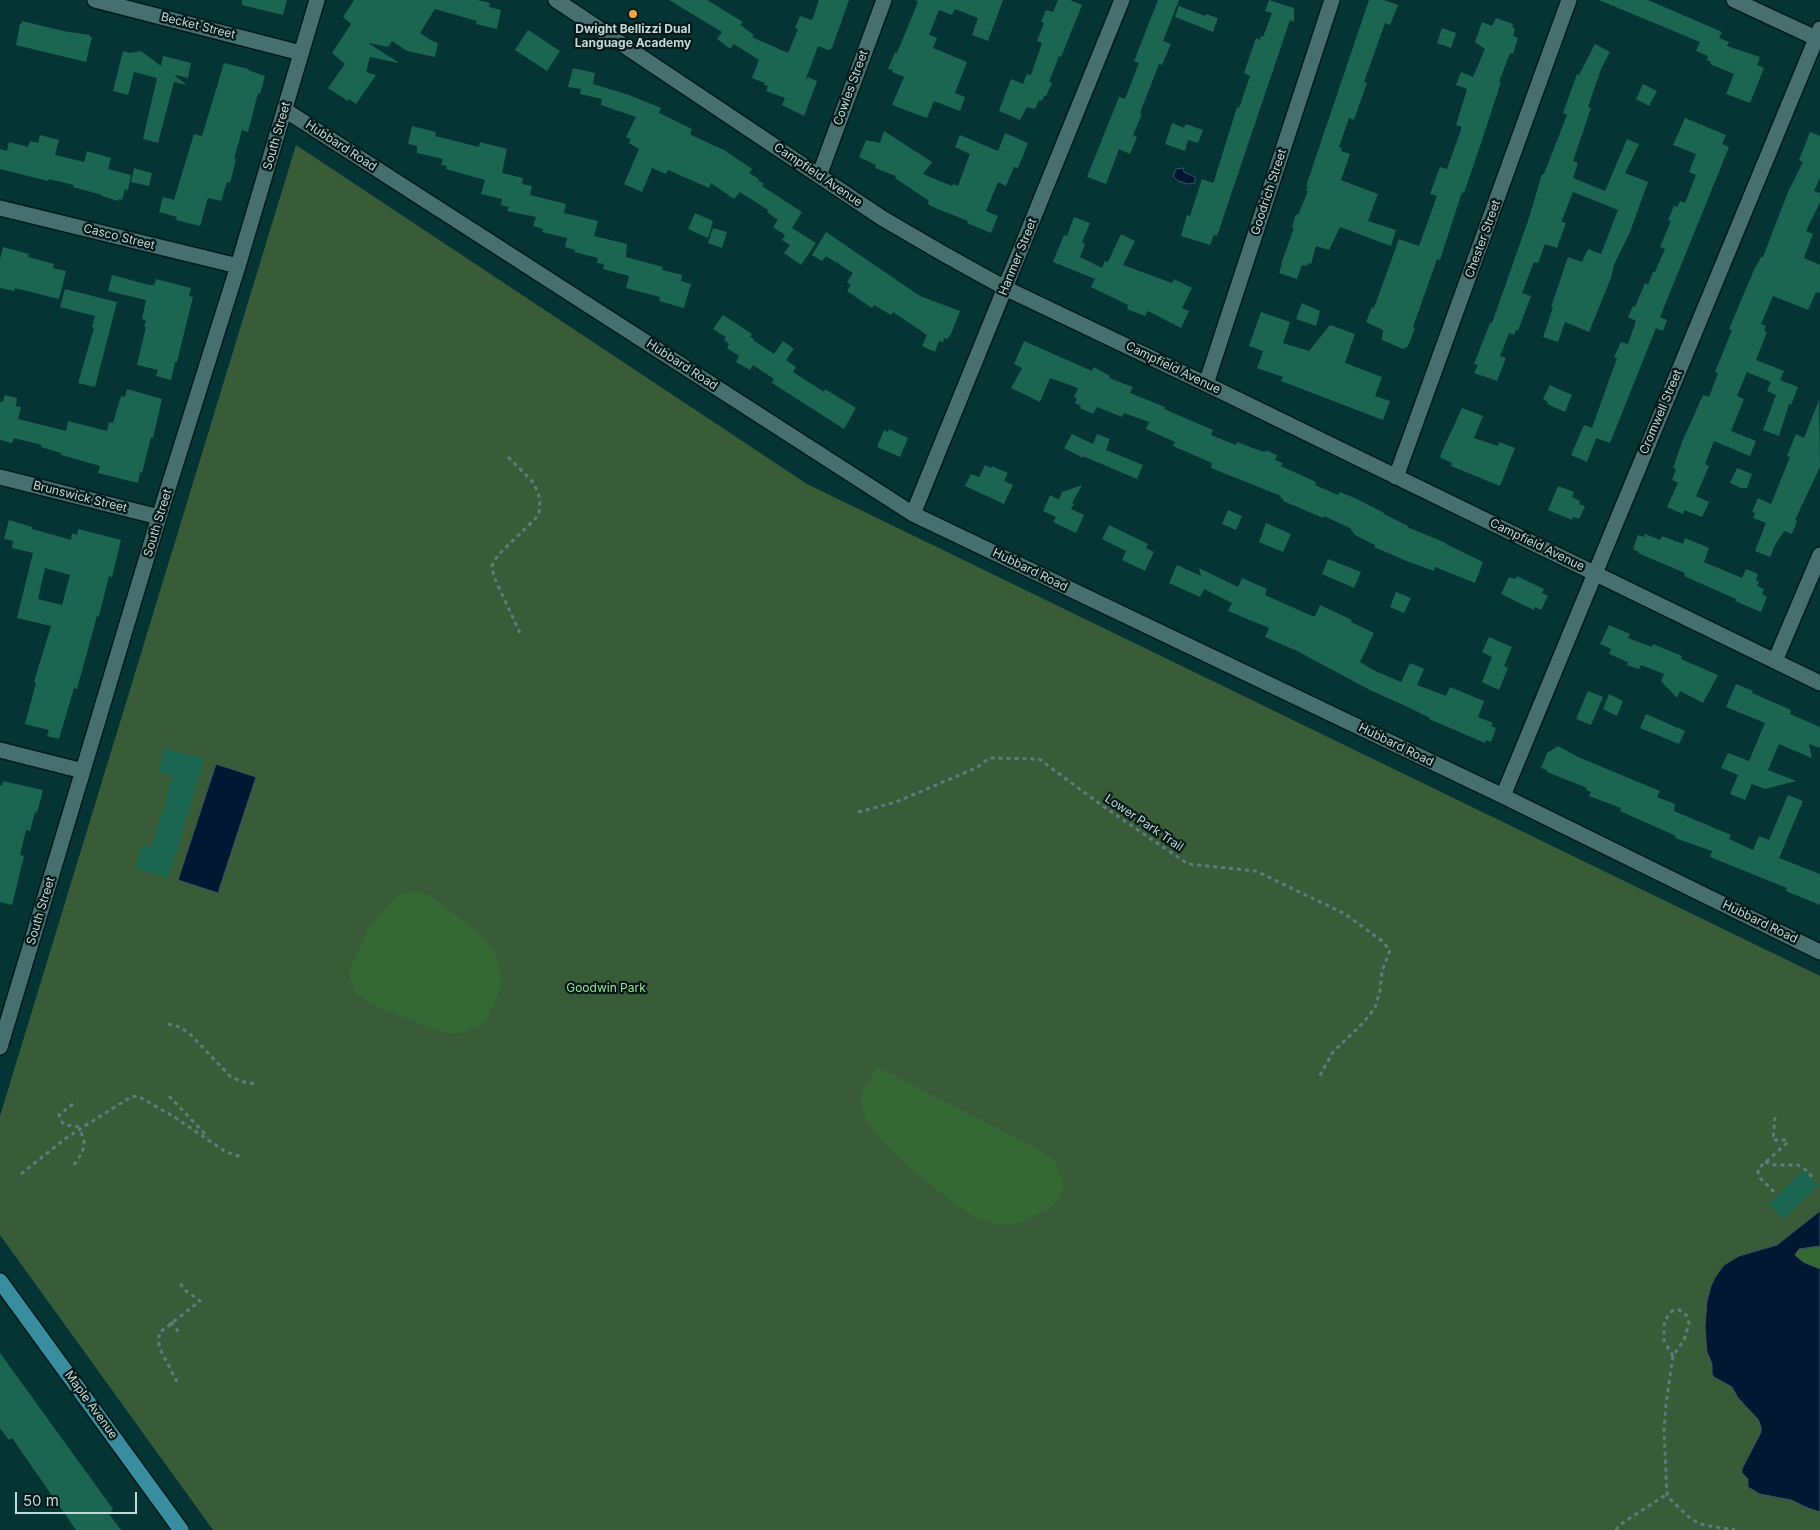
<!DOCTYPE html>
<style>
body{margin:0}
#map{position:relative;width:1820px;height:1530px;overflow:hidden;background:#053435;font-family:Inter,sans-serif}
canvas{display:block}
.scale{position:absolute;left:15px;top:1492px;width:122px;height:22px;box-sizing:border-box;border:2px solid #c2d9d8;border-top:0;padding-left:6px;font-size:15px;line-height:18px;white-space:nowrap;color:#c2d9d8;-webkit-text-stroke:4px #071919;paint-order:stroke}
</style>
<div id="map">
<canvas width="1820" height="1530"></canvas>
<div class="scale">50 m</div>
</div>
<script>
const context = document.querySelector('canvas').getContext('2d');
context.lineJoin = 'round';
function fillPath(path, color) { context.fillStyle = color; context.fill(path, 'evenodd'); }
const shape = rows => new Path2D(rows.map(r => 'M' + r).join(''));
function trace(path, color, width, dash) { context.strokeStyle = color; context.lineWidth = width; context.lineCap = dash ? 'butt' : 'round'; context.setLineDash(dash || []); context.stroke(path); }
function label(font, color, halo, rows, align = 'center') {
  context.font = font + ' Inter,sans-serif'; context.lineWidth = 4.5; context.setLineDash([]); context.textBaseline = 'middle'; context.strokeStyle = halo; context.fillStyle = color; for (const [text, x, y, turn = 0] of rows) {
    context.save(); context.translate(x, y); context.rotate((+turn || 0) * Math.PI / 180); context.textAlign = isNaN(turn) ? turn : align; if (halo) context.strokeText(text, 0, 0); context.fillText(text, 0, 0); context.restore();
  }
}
const green = shape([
 [296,145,807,484,1820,976,1820,1530,213,1530,0,1235,0,1116]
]);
const forest = shape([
 [414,891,424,893,436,900,482,936,494,953,500,968,501,983,497,997,487,1018,481,1025,465,1032,449,1034,387,1011,369,1002,357,994,350,979,350,968,368,929,390,903,399,895],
 [877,1067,1037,1149,1054,1160,1064,1187,1058,1200,1046,1211,1016,1223,998,1224,978,1219,953,1203,903,1162,880,1139,867,1121,861,1106,861,1093],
 [1820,1246,1820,1269,1803,1262,1795,1255,1799,1249]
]);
const water = shape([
 [1183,168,1184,172,1195,177,1195,183,1188,184,1178,181,1173,176,1176,169,1183,168],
 [216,764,256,777,218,893,178,880,216,764],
 [1820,1211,1820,1246,1799,1249,1795,1255,1803,1262,1820,1269,1820,1512,1808,1508,1791,1500,1760,1494,1748,1487,1748,1479,1742,1473,1742,1469,1761,1432,1761,1427,1758,1419,1738,1398,1732,1387,1714,1377,1712,1374,1712,1364,1707,1352,1705,1327,1707,1301,1711,1286,1716,1276,1724,1265,1739,1256,1777,1245,1820,1211]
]);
const building = shape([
 [242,0,287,0,283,15,242,5],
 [354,0,477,0,490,3,489,7,501,10,497,29,476,24,477,21,435,9,420,33,432,41,438,43,435,57,407,51,392,41,388,47,368,43,398,62,398,63,370,57,366,72,376,75,356,104,349,99,348,101,328,88,345,64,332,53,351,24,343,17],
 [669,0,707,0,743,22,740,25,754,35,752,37,788,53,798,29,795,28,800,16,812,20,819,0,849,0,832,48,829,50,818,46,805,81,808,77,817,81,804,116,782,105,785,98,766,91,768,86,764,85,765,83,752,78,759,60,734,44,730,49,717,39,722,32],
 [915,0,1003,0,988,41,972,35,978,18,955,9,952,15,939,10,929,35,937,38,933,48,967,62,955,93,965,97,960,111,934,101,927,118,892,105,904,77,892,72,893,70,888,69,895,52,897,53,918,2],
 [1058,0,1070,0,1082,5,1061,57,1059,56,1049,82,1052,83,1046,96,1044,96,1042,101,1039,100,1035,109,1027,107,1020,120,999,111,1011,79,1023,84,1027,74,1031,75,1042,43,1037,41,1044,23,1041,22,1046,10,1053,12],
 [1158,0,1179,0,1163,41,1171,44,1162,65,1159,64,1140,113,1142,114,1133,135,1137,137,1130,154,1119,149,1106,184,1087,177,1119,97,1125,99,1139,63,1134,61],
 [1269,0,1294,8,1294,22,1290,20,1217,236,1214,235,1210,245,1181,236,1187,215,1190,216,1202,179,1213,183,1214,181,1237,107,1239,108,1250,76,1244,73,1256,38,1260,40,1261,36,1263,37,1272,13,1265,11],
 [1369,0,1384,0,1398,5,1390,25,1385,23,1364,82,1367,83,1354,120,1349,118,1339,147,1342,148,1341,151,1350,154,1341,180,1378,194,1368,221,1396,230,1391,246,1340,227,1329,250,1316,246,1311,264,1308,263,1307,266,1302,265,1297,279,1279,273,1282,264,1281,264,1294,228,1292,227,1296,214,1298,215,1308,191,1306,191,1308,187,1306,186],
 [1599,0,1648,0,1722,32,1719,38,1729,42,1727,46,1760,57,1757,65,1764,68,1750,103,1726,94,1734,74,1710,64,1711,62,1707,60,1708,56,1696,51,1700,42],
 [1179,6,1205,16,1206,14,1218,18,1213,32,1175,17],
 [1496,18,1513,24,1512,27,1515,28,1513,36,1518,38,1513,54,1510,53,1499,82,1501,82,1482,140,1464,193,1462,192,1440,260,1437,259,1413,327,1415,328,1408,346,1403,349,1382,340,1383,330,1366,322,1372,307,1374,308,1399,239,1419,246,1437,196,1430,194,1440,167,1447,169,1462,127,1456,125,1467,89,1456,85,1461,72,1473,77,1485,49,1475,42,1482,22,1492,26],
 [22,21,63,31,90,35,90,37,92,37,86,62,16,45,20,24,21,24],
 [1442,28,1456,33,1451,48,1437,43],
 [528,30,560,51,547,71,515,50],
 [1595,44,1610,52,1601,69,1588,107,1591,108,1573,161,1578,163,1573,178,1605,191,1627,139,1639,144,1625,173,1648,182,1630,232,1614,265,1611,278,1589,332,1565,322,1558,342,1543,337,1553,308,1551,307,1568,257,1582,262,1588,249,1601,254,1618,210,1573,192,1562,220,1562,222,1566,223,1557,248,1545,244,1538,263,1534,262,1522,293,1531,296,1518,331,1516,330,1514,335,1509,333,1500,356,1506,358,1497,381,1474,373,1478,365,1474,364,1490,323,1492,323,1529,218,1542,174,1544,174,1567,115,1563,113,1577,74,1579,75],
 [123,51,129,53,141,51,161,66,163,56,191,63,188,78,176,75,175,76,187,85,174,82,158,143,143,139,157,78,134,72,128,95,113,91],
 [224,63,249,69,248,70,265,76,260,94,258,93,248,132,242,130,234,159,236,159,230,183,227,182,221,201,208,198,200,226,176,220,177,217,159,212,163,197,174,200,194,134,202,136],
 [573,68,595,73,593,84,629,95,661,108,659,113,692,129,690,134,691,135,724,150,752,169,749,173,759,179,758,180,764,184,762,186,802,212,792,228,816,243,801,265,784,253,790,245,782,240,785,235,773,227,778,220,767,212,768,210,740,192,734,199,711,183,709,188,668,170,666,174,652,168,642,192,624,184,639,149,629,143,631,139,626,137,636,117,601,105,602,99,580,94,581,89,568,87],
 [1643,84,1657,91,1649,106,1636,99],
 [1685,118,1726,135,1722,144,1729,147,1660,317,1667,320,1663,331,1656,328,1610,443,1596,438,1587,462,1571,455,1584,425,1592,428,1617,358,1614,357,1621,342,1628,344,1636,321,1628,317,1633,306,1635,307,1645,283,1648,285,1653,272,1655,272,1665,249,1660,247,1671,221,1668,220,1674,206,1677,207,1680,201,1685,203,1696,175,1689,172,1696,154,1673,145],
 [1172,123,1184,128,1186,124,1203,130,1198,143,1188,140,1185,151,1165,144],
 [412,126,436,132,435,136,479,147,480,142,507,149,502,173,523,178,522,184,532,186,530,195,566,204,564,213,598,221,594,236,627,244,626,257,663,267,662,270,682,275,681,281,691,284,684,308,659,301,660,297,626,288,629,276,603,269,604,264,597,263,598,258,574,252,575,250,565,247,567,238,542,232,543,229,533,226,536,217,507,211,509,207,501,205,502,199,481,194,485,180,446,169,447,166,441,165,443,159,417,153,417,146,408,144],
 [884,131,932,162,923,174,952,186,953,184,958,186,970,154,955,147,960,135,998,151,1005,133,1028,143,1018,168,1014,167,1006,186,998,182,986,211,998,216,991,233,967,223,968,221,933,207,928,204,929,201,895,178,896,176,875,168,876,165,859,157,866,140,880,143],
 [1810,132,1820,136,1820,178,1814,191,1820,193,1820,202,1806,231,1813,234,1804,258,1820,265,1820,293,1816,292,1808,310,1773,296,1761,324,1766,326,1764,331,1767,332,1756,360,1784,371,1780,380,1798,387,1791,405,1789,404,1779,436,1763,430,1776,395,1767,391,1771,382,1747,372,1737,396,1744,399,1731,431,1756,441,1750,456,1714,441,1705,464,1709,466,1696,496,1709,502,1702,517,1684,510,1683,514,1667,507,1678,483,1672,480,1676,469,1673,468,1682,442,1703,395,1709,397,1718,373,1715,372,1732,330,1729,329,1754,270,1761,257,1763,257,1788,192,1803,162,1799,160],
 [40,135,59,140,55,155,84,162,87,151,111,158,108,169,131,175,128,190,125,189,122,200,119,199,118,201,102,196,102,195,73,187,74,185,49,179,48,181,0,169,0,149,7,151,9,142,28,147,30,141,38,143],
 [134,168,152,173,149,186,131,182],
 [695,213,713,221,708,238,688,229],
 [1074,217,1090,223,1082,242,1085,244,1080,257,1102,268,1105,261,1108,262,1121,234,1135,241,1123,265,1172,283,1174,279,1192,288,1182,308,1189,311,1181,328,1148,311,1145,316,1127,309,1128,305,1091,287,1095,279,1053,262,1064,235,1067,236],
 [713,228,727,232,722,248,708,243],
 [826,232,920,296,960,311,951,334,947,339,944,338,943,342,939,341,935,352,922,346,927,335,893,312,891,315,874,305,872,308,847,291,851,285,847,282,853,273,826,256,822,261,812,255],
 [3,247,29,254,28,257,54,264,53,268,66,271,59,299,15,288,14,291,0,288,0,259],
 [112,275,149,285,154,285,156,279,191,288,189,296,193,297,177,362,175,362,171,380,156,376,158,370,137,365,146,327,144,327,146,320,142,319,146,300,108,291],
 [65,289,117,302,95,387,78,383,94,328,92,327,95,316,60,307],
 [1302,303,1320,311,1316,326,1296,319],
 [1261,312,1290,322,1283,343,1309,351,1330,325,1355,334,1345,363,1382,377,1375,396,1390,401,1383,420,1281,381,1283,377,1257,368,1263,351,1249,346],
 [723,315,752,334,750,337,754,339,753,340,774,354,783,341,794,349,786,360,796,367,793,372,824,392,825,389,856,408,844,429,772,383,774,379,753,365,750,370,736,362,739,356,727,348,729,344,724,340,726,337,713,329],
 [1024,341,1092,371,1094,367,1110,376,1109,378,1133,387,1130,393,1165,407,1164,409,1213,430,1211,435,1236,445,1237,442,1261,451,1265,452,1266,450,1277,455,1275,460,1283,463,1281,466,1316,482,1315,485,1338,495,1340,492,1357,499,1384,513,1384,514,1408,526,1407,527,1446,543,1446,544,1483,562,1475,583,1435,567,1434,571,1409,562,1374,547,1375,545,1355,535,1350,528,1324,516,1323,518,1283,501,1283,499,1280,498,1281,496,1211,468,1212,463,1173,446,1175,442,1146,429,1149,422,1124,413,1122,417,1097,407,1093,414,1080,408,1081,406,1075,403,1077,399,1074,397,1078,388,1050,378,1040,402,1011,388,1022,368,1014,364],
 [1550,385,1572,395,1565,412,1547,404,1548,402,1543,399],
 [127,389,162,399,153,438,151,437,142,473,140,472,138,483,98,473,100,466,61,455,61,453,41,447,42,445,14,438,12,443,0,440,0,402,3,402,5,395,17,398,16,406,21,407,18,419,66,431,68,421,107,431,109,422,113,423,121,396,125,397],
 [1819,400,1820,467,1795,520,1797,521,1792,534,1784,531,1775,545,1770,557,1755,551,1766,523,1753,518,1755,513,1752,512,1758,498,1771,504,1790,457,1787,456,1796,434,1804,438],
 [1462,408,1483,416,1474,438,1498,446,1499,442,1515,448,1500,486,1451,466,1452,463,1441,458,1440,456],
 [889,429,908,438,900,457,877,447,884,430,888,432],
 [1072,434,1093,444,1097,434,1110,439,1106,450,1143,465,1137,479,1083,456,1083,458,1064,448],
 [985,465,991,468,992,466,1008,473,1004,481,1013,485,1004,504,965,486,971,474,979,477],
 [1737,468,1752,474,1747,488,1741,488,1730,483],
 [1082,485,1072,503,1074,504,1071,509,1084,515,1076,533,1053,522,1056,517,1043,511,1050,495,1059,500,1062,492],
 [1558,486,1574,492,1572,497,1580,501,1579,504,1585,506,1579,519,1573,517,1572,520,1548,510],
 [1228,510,1242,516,1236,530,1222,524],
 [9,520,32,527,32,529,71,540,72,533,77,535,78,529,121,540,112,577,109,576,99,616,97,616,77,689,74,688,59,739,47,736,49,730,25,724,36,683,34,682,51,626,17,618,33,553,12,548,13,541,4,539],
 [45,568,70,575,62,605,38,599],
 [1266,523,1291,534,1283,552,1259,542],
 [1109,525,1148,544,1146,548,1154,552,1145,571,1122,560,1126,551,1102,539],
 [1645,534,1660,540,1662,536,1683,544,1685,538,1709,548,1704,562,1742,578,1746,569,1758,574,1756,580,1759,582,1757,586,1764,589,1762,594,1767,597,1761,612,1735,601,1736,599,1684,576,1685,573,1638,553,1639,552,1633,549,1638,535,1644,537],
 [1328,559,1361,572,1354,588,1322,574],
 [1177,565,1201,576,1199,568,1238,587,1242,578,1267,589,1265,595,1312,616,1315,616,1320,605,1352,620,1351,622,1374,633,1360,662,1373,670,1401,682,1410,663,1424,669,1417,685,1446,696,1450,687,1484,701,1478,717,1493,723,1491,726,1496,728,1491,742,1486,740,1485,743,1429,719,1430,718,1412,709,1370,690,1297,651,1265,637,1269,628,1228,611,1232,603,1206,590,1205,588,1200,597,1169,583],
 [1517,576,1544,589,1542,593,1548,596,1541,610,1535,607,1534,610,1501,594,1509,577,1515,579],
 [1396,592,1411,598,1404,613,1390,607],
 [1609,625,1630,634,1628,638,1652,647,1653,644,1682,656,1681,659,1718,675,1703,703,1680,691,1677,698,1661,681,1664,674,1641,665,1639,669,1627,665,1628,662,1609,654,1611,649,1600,644],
 [1489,637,1512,647,1504,666,1508,668,1499,690,1482,682,1492,657,1482,652],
 [1736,684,1753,691,1752,693,1791,710,1790,714,1820,727,1820,748,1809,744,1812,758,1779,744,1768,770,1796,781,1765,789,1752,784,1745,800,1730,794,1738,775,1721,768,1728,753,1749,761,1765,723,1726,707],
 [1588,691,1603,697,1591,725,1576,719],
 [1609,694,1623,701,1617,716,1603,709],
 [1646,714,1685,731,1679,744,1640,728],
 [1558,746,1578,757,1660,791,1657,797,1675,804,1674,811,1731,835,1729,839,1753,850,1759,836,1769,840,1788,795,1803,801,1779,858,1820,874,1820,905,1786,891,1787,888,1710,857,1712,851,1675,838,1676,836,1620,811,1621,808,1589,796,1591,792,1586,790,1587,788,1547,772,1547,770,1541,768,1547,753],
 [165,748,204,759,176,854,175,854,168,878,135,868,142,845,151,847,173,776,158,772],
 [3,781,43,790,37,813,35,812,30,831,26,830,20,855,24,856,12,905,0,902,0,785,2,786],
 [1803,1170,1818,1185,1784,1219,1769,1204],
 [0,1353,113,1509,109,1514,121,1530,76,1530,12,1438,9,1440,0,1428]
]);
const path = shape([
 [508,457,532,481,538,492,540,501,539,513,535,519,498,555,492,566,494,577,521,635],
 [858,812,896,802,976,768,990,758,1039,759,1104,807,1188,864,1256,871,1345,914,1382,941,1390,950,1382,971,1380,991,1375,1008,1363,1023,1333,1052,1319,1077],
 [168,1024,180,1027,190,1034,230,1076,240,1081,255,1084],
 [169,1096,208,1137],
 [73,1104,59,1115,62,1122,65,1125,82,1127],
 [1765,1162,1774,1165,1798,1165,1806,1170,1813,1178],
 [74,1165,79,1158,84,1147,84,1141,80,1129],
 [21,1174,66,1138,118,1105,131,1097,138,1096,176,1118,226,1152,242,1157],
 [1774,1192,1760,1178,1758,1173,1759,1168,1787,1143,1787,1140,1773,1140,1775,1117],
 [171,1322,180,1334],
 [1673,1356,1664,1341,1664,1325,1665,1320,1672,1311,1680,1310,1687,1316,1689,1324,1684,1340,1673,1356,1666,1404,1664,1430,1667,1494,1670,1499,1692,1520,1704,1525,1735,1530],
 [177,1382,159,1347,159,1333,200,1301,186,1291,179,1282],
 [1616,1530,1621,1524,1667,1494]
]);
const minor = shape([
 [95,0,301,53],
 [556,0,882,218,942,253,1005,288,1206,384,1820,683],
 [1734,0,1820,40],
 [285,110,913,514,1503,796,1820,952],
 [819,176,884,0],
 [0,208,238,266],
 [1206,384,1332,0],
 [0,477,159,517],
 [1396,477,1569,0],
 [913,514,1122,0],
 [1775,661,1820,555],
 [0,750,83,771],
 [1503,796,1820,29],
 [0,1047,159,517,238,266,317,0]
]);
const major = shape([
 [0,1281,181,1530]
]);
const markers = [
 [633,14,5,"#f5a345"]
];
const streetNames = [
 ["Becket Street",198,26,14],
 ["Cowles Street",851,88,-70],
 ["South Street",277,136,-74],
 ["Hubbard Road",341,146,33],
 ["Campfield Avenue",818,175,34],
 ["Goodrich Street",1269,192,-72],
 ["Casco Street",119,237,14],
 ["Chester Street",1483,239,-70],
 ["Hanmer Street",1018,257,-68],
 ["Hubbard Road",682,365,33],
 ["Campfield Avenue",1173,368,26],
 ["Cromwell Street",1661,412,-67],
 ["Brunswick Street",80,497,14],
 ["South Street",158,523,-73],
 ["Campfield Avenue",1537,545,26],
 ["Hubbard Road",1030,570,26],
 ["Hubbard Road",1396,745,26],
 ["Lower Park Trail",1144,823,34],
 ["South Street",41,911,-73],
 ["Hubbard Road",1760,922,26],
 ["Maple Avenue",91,1405,54]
];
const poiNames = [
 ["Dwight Bellizzi Dual",633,29],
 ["Language Academy",633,43]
];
const parkNames = [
 ["Goodwin Park",606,988]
];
fillPath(green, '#395c38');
fillPath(forest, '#346934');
fillPath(water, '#001831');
trace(water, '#3a5263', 1);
fillPath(building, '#1a6650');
trace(minor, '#001b1b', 18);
trace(major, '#001b1b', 18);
trace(path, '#5a7e7e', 3, [4, 4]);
trace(minor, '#467070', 15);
trace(major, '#398da0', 15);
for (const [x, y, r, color] of markers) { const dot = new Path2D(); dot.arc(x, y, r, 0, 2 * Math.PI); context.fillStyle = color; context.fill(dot); trace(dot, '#071919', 2); }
label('12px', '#c2d9d8', '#071919', streetNames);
label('bold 12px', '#c2d9d8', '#071919', poiNames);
label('12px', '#98e495', '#071919', parkNames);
</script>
